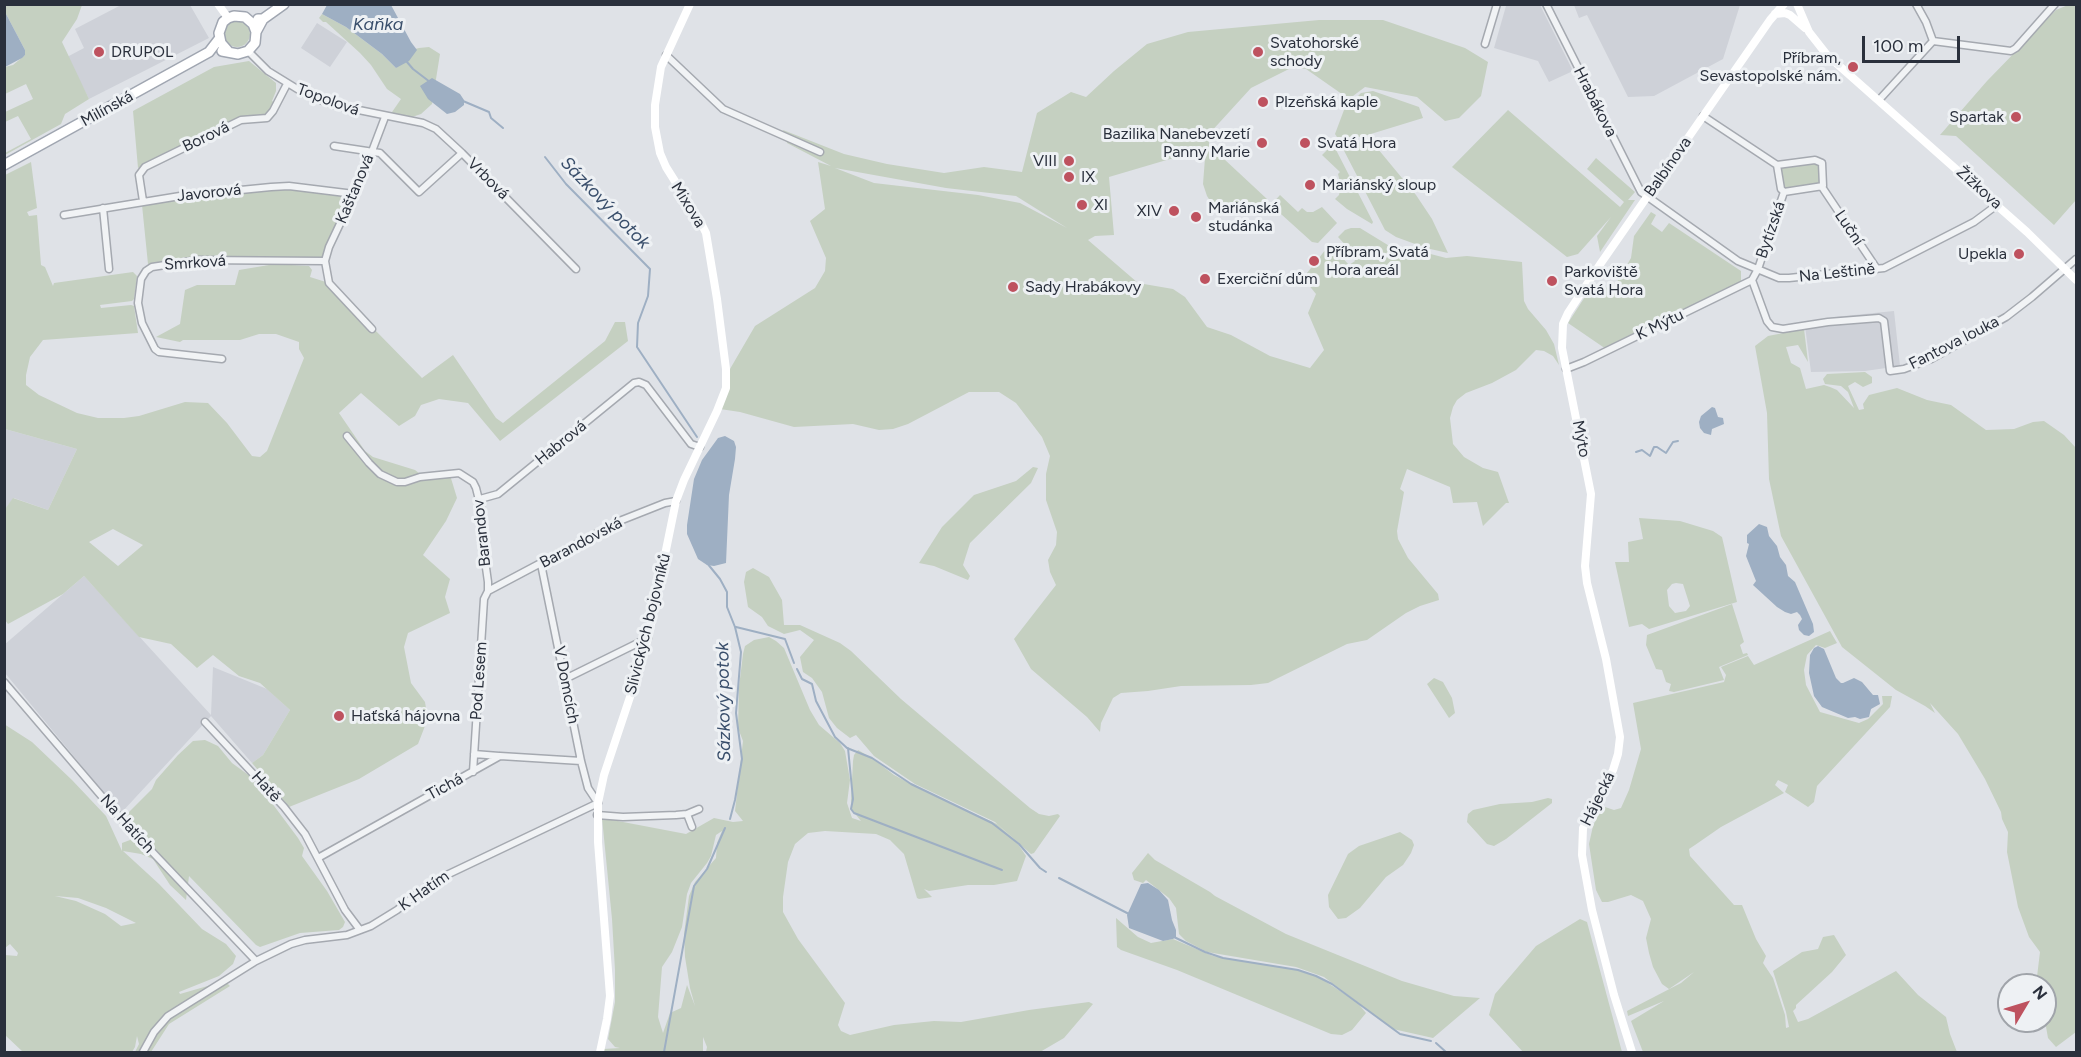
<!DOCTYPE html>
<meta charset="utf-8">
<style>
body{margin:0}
#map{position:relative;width:2081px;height:1057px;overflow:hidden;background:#dfe2e7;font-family:Figtree,sans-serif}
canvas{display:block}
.frame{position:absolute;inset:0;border:6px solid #2a303c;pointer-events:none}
.north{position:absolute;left:1997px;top:973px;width:60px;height:60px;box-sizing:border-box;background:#eef1f4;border:2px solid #a0a4aa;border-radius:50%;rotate:52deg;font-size:16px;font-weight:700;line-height:24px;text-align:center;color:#2a303c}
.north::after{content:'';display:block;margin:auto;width:21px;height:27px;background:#be525f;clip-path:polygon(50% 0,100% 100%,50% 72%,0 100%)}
.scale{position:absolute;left:1862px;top:36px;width:98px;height:27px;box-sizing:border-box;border:3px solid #2a303c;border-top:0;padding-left:8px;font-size:18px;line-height:21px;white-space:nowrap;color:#2a303c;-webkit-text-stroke:4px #eef1f4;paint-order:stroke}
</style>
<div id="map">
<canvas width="2081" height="1057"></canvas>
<div class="frame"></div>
<div class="north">N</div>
<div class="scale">100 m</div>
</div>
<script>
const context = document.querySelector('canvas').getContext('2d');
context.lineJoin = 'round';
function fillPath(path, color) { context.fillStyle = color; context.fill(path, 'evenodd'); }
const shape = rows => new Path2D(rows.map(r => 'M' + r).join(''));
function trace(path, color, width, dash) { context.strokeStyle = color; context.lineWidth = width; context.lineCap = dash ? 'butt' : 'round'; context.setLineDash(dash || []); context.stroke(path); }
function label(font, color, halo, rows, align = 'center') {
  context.font = font + ' Figtree,sans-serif'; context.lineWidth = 6; context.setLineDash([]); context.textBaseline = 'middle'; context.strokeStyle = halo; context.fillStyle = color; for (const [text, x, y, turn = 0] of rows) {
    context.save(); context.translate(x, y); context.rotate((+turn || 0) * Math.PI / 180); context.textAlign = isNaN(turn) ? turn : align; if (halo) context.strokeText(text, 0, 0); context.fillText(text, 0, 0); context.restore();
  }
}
const built = shape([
 [1508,4,1540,5,1573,71,1549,82,1538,61,1494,48,1506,6],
 [121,5,190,5,209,38,89,99,67,57,84,48,75,29],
 [1574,5,1574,4,1740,5,1723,59,1654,96,1628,97,1587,15,1579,18],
 [317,23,347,42,330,67,301,48],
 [1894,311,1900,366,1865,371,1811,372,1805,326,1834,317],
 [5,429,77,449,48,510,14,498,5,509],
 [84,576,211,715,213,667,267,689,290,710,263,755,252,763,211,716,122,812,114,805,5,673,4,645]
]);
const green = shape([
 [4,5,82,5,77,19,62,42,89,99,65,114,61,124,5,155,5,153,31,139,18,116,5,122,5,112,33,99,26,84,5,94,5,67,13,65,25,55,25,50,5,12],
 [2068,5,2076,5,2076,200,2054,225,1956,136,1940,135,1987,81,2056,10],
 [322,14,346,27,382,54,396,68,415,49,419,48,429,47,440,54,432,104,421,114,412,117,396,117,390,115,401,99,387,89,371,65,360,53,326,22,323,22,319,18],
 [1319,20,1383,20,1465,48,1488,62,1481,96,1459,118,1445,121,1417,97,1365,87,1349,99,1306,69,1293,67,1251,88,1209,134,1209,145,1267,199,1261,206,1252,212,1241,213,1216,210,1207,196,1203,184,1205,158,1170,159,1109,177,1114,235,1095,236,1088,240,1138,283,1173,289,1185,297,1207,327,1231,335,1270,356,1310,368,1324,350,1308,313,1316,294,1303,278,1330,244,1349,265,1355,261,1350,250,1338,237,1345,230,1351,228,1360,228,1409,258,1419,251,1446,258,1467,256,1522,262,1524,301,1528,309,1546,330,1554,344,1559,365,1553,356,1544,351,1536,350,1516,370,1492,383,1466,393,1457,400,1453,407,1450,418,1453,444,1464,457,1483,468,1498,472,1509,503,1506,503,1483,526,1477,502,1453,503,1450,487,1407,469,1400,489,1404,492,1397,531,1398,539,1408,558,1438,594,1439,600,1420,606,1406,613,1367,640,1347,644,1268,683,1251,685,1181,686,1148,691,1121,693,1113,698,1101,723,1100,732,1087,717,1031,669,1014,639,1056,585,1050,572,1048,560,1056,545,1057,532,1046,500,1046,474,1050,456,1042,437,1016,403,999,392,969,392,908,424,893,429,879,430,853,424,794,427,740,412,720,409,730,369,755,326,815,288,825,271,826,258,810,221,825,209,818,162,831,166,787,143,783,130,844,154,887,164,944,173,984,167,1022,172,1037,113,1071,92,1086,97,1114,71,1147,44,1188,32],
 [835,168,946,188,1016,196,1067,228,1020,203,978,195,874,183],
 '224 34a13 13 0 1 1 26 0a13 13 0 1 1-26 0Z',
 [249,61,276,83,276,91,272,101,274,102,268,113,263,116,241,116,138,168,133,111,214,67],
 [1373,91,1419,107,1423,118,1361,137,1337,137,1335,134,1344,110,1361,93],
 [1508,110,1620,207,1624,202,1587,169,1596,158,1635,192,1628,200,1635,200,1600,252,1597,236,1611,217,1578,254,1567,257,1452,167],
 [1373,139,1378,149,1416,195,1432,219,1448,253,1426,248,1396,237,1385,230,1339,141,1369,143],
 [1333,144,1373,222,1372,224,1347,209,1335,199,1339,195,1341,186,1338,174,1340,172,1322,155],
 [31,162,37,208,27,212,29,216,37,215,41,265,45,267,53,286,54,283,133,272,137,276,134,299,132,301,100,305,101,308,131,305,134,306,138,333,43,340,30,357,26,375,26,385,39,395,77,413,98,418,124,418,139,416,185,402,208,403,227,423,252,456,260,457,267,451,304,358,299,349,299,342,276,334,259,334,240,340,183,340,180,342,156,337,180,324,185,290,197,285,235,285,239,270,275,264,309,266,312,270,310,277,329,283,422,378,453,355,496,418,503,423,605,341,615,322,625,322,628,341,500,441,468,403,439,399,421,405,415,416,399,426,361,393,339,413,365,451,373,457,415,470,424,477,450,475,457,498,446,521,423,555,450,579,445,597,450,613,408,633,404,647,411,683,425,702,427,714,425,726,418,744,359,779,289,807,252,763,263,755,290,710,260,683,239,676,213,655,197,668,171,644,139,637,84,576,63,594,8,624,5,620,5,509,13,498,48,510,77,449,5,429,5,175],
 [113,529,143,545,118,566,89,542],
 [1816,162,1819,164,1820,184,1786,189,1783,186,1781,167],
 [288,188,343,195,346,197,346,201,322,257,256,259,197,257,148,264,142,205,179,199],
 [1280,195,1298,212,1302,208,1307,212,1313,212,1322,207,1337,223,1318,243,1312,242,1271,205],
 [1651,212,1656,215,1651,224,1662,232,1669,223,1741,271,1741,283,1724,289,1724,291,1658,325,1655,324,1648,327,1648,329,1631,337,1622,339,1622,342,1606,349,1568,323,1590,289,1614,287,1631,258,1634,236],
 [1804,329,1808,362,1798,345,1786,347,1791,363,1800,368,1806,389,1824,385,1830,387,1837,390,1854,408,1848,392,1841,386,1825,384,1823,379,1827,374,1865,372,1872,377,1872,383,1863,387,1855,382,1848,386,1859,410,1864,409,1863,404,1869,395,1897,388,1927,400,1951,405,1986,430,2014,429,2033,422,2044,421,2064,435,2076,448,2076,1032,2056,1047,2048,1038,2045,1021,2045,985,2036,985,2040,952,2029,937,2018,907,2007,852,2008,832,2002,819,2001,812,1985,779,1958,734,1930,703,1935,713,1925,706,1896,690,1842,647,1781,536,1769,479,1767,413,1755,346,1768,336],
 [1033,467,1038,468,1031,483,970,543,963,565,970,576,968,580,934,566,919,563,942,527,974,495,1016,481],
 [1639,518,1680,521,1713,531,1722,537,1737,602,1649,629,1642,624,1629,627,1615,562,1629,562,1628,542,1643,539],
 [1676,583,1683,584,1690,606,1686,611,1675,613,1669,606,1667,590,1672,584],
 [753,568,769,577,782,600,784,625,800,625,840,643,851,651,901,699,1030,808,1039,814,1049,816,1058,814,1060,816,1034,853,1031,854,995,822,915,784,874,756,856,735,850,738,837,728,829,718,822,692,812,678,803,672,800,657,814,640,800,630,784,634,768,626,762,617,748,607,744,582,746,572],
 [1732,604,1744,642,1740,645,1743,654,1747,653,1748,655,1719,667,1724,680,1674,692,1669,691,1671,684,1666,682,1662,670,1656,669,1646,645,1647,635],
 [1830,631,1837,643,1825,648,1816,645,1807,655,1804,670,1806,685,1820,712,1859,723,1868,719,1883,704,1882,696,1892,696,1890,707,1817,786,1814,802,1808,807,1785,792,1788,785,1778,780,1775,785,1784,793,1721,827,1695,845,1689,849,1690,856,1734,905,1742,905,1756,939,1766,956,1763,963,1773,978,1785,1015,1786,1028,1789,1027,1786,1012,1773,971,1802,952,1818,949,1823,937,1834,935,1846,955,1832,972,1796,1005,1796,1008,1793,1011,1798,1022,1808,1019,1896,971,1918,995,1946,1017,1950,1034,1957,1052,1643,1052,1631,1021,1664,1001,1628,1016,1627,1011,1681,983,1694,972,1669,989,1662,984,1653,967,1649,953,1646,938,1651,919,1643,901,1631,895,1608,902,1602,902,1596,890,1589,844,1593,826,1602,806,1614,810,1621,808,1629,790,1641,749,1633,703,1724,682,1726,675,1721,667,1748,656,1754,665],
 [769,637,776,641,784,648,810,710,819,725,840,743,845,751,850,780,847,803,852,818,861,821,852,810,851,800,853,761,854,755,858,750,872,758,894,775,924,791,997,824,1016,841,1026,856,1017,881,994,885,968,885,929,891,924,889,932,897,919,899,917,898,904,854,890,840,876,834,825,831,808,833,795,844,788,862,783,897,783,912,798,939,845,1003,838,1025,841,1031,850,1035,894,1025,934,1021,961,1022,1029,1010,1089,1002,1093,1004,1064,1038,1040,1052,706,1052,707,1047,703,1037,703,1052,603,1052,603,1049,620,1048,615,1047,608,1039,615,1002,615,970,612,919,602,818,686,834,714,818,733,822,743,821,735,811,743,741,738,728,739,687,743,654,745,646,754,640],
 [722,831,717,843,716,858,695,882,689,896,684,934,685,957,690,988,695,1006,687,985,681,1008,670,1013,663,1033,658,1017,662,967,672,952,682,927,687,894,691,883,707,863,711,856,716,835],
 [1434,678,1443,682,1452,698,1455,713,1449,718,1427,684],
 [4,724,32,742,72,780,106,816,122,851,122,843,130,840,138,831,125,816,152,789,156,780,178,755,193,741,205,740,218,746,232,763,254,779,298,838,304,848,302,856,327,891,345,922,343,927,339,930,300,933,260,947,256,945,189,876,186,900,170,885,153,859,141,854,123,851,159,884,202,929,226,944,236,956,233,964,219,976,179,992,180,994,225,981,230,986,169,1024,151,1052,135,1052,139,1044,137,1036,135,1047,132,1052,23,1052,5,1035,5,955,17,956,18,953,10,944,5,948],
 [55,896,78,898,106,908,136,923,121,926,105,914,76,901],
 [1548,798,1552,799,1552,803,1506,839,1494,846,1487,844,1467,822,1468,814,1473,810,1500,804,1532,802],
 [1400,832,1412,840,1414,845,1411,853,1403,865,1386,877,1360,908,1346,918,1338,919,1329,907,1328,895,1348,854,1359,846],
 [1148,853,1155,860,1210,892,1215,896,1286,934,1402,981,1454,996,1480,998,1433,1038,1393,1029,1324,977,1296,967,1207,952,1186,941,1179,934,1176,908,1169,898,1146,880,1143,883,1134,880,1132,873],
 [1116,918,1138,937,1151,943,1173,939,1213,956,1298,970,1317,976,1357,1002,1366,1013,1352,1030,1342,1035,1331,1034,1177,970,1121,950,1117,947],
 [1580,919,1587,922,1622,1052,1523,1052,1489,1015,1495,994,1536,946]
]);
const water = shape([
 [327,5,391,5,411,42,417,50,409,61,396,68,382,54,346,27,322,14],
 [5,12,25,50,25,55,22,58,5,67],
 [432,78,460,94,464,100,464,105,455,112,447,114,428,99,420,86],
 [1712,407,1715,408,1718,417,1723,418,1724,424,1712,429,1711,435,1704,433,1700,428,1699,422,1701,416],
 [725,436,734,441,736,447,735,459,729,495,726,563,714,566,707,565,698,559,687,534,687,525,694,479,702,460,718,438],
 [1759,524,1767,527,1769,536,1777,546,1780,557,1786,565,1788,576,1795,582,1813,624,1814,632,1809,636,1804,635,1799,630,1798,625,1802,619,1800,615,1797,612,1791,614,1785,612,1777,607,1753,585,1756,581,1746,556,1749,544,1747,543,1747,535],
 [1818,646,1824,649,1836,678,1841,683,1843,683,1854,678,1862,682,1873,695,1878,695,1880,704,1871,709,1869,717,1860,719,1855,717,1848,718,1822,707,1814,696,1809,673,1810,655,1814,648],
 [1148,883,1159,890,1168,900,1172,920,1176,930,1176,937,1173,939,1163,941,1129,928,1127,915,1141,884]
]);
const stream = shape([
 [407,62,413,69,430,82],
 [463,101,489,112,491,118,503,128],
 [545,157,566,184,650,269,648,296,638,323,637,347,697,437],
 [1636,452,1642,450,1650,456,1654,447,1657,447,1666,453,1673,442,1678,441],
 [707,563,720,579,727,592,727,607,735,627,741,652,736,713,742,759,735,800,730,819],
 [736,627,785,639,794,663],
 [797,669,802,679,812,684,816,701,835,737,847,748,872,758,911,784,992,823,1019,844,1040,868,1046,872],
 [848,748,853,799,851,809,854,813,1002,870],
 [1059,878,1129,914],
 [1174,937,1205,952,1223,958,1298,970,1316,976,1332,984,1400,1034,1431,1041],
 [1436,1043,1446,1052],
 [664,1052,694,886,707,869,725,828]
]);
const street = shape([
 [1546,4,1641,192,1738,261,1779,278,1789,278,1884,268,1974,222,1997,205],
 [1916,4,1926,22,1933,41],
 [1933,41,2011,51,2016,48,2055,4],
 [1485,44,1497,4],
 [248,51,268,71,307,95,334,105,423,123,436,129,462,153,576,269],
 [666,55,723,109,820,152],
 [1879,100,1933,41],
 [1703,116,1777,165],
 [334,146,380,153,419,192,462,153],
 [1815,160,1822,163,1823,186,1784,192,1781,189,1777,165,1815,160],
 [1822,187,1877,269],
 [143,201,139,175,145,167,241,120,267,118,273,111,287,84],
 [103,208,109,269],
 [64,215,180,196,271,187,289,186,354,194],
 [1752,280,1767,321,1772,327,1783,329,1828,322,1879,318,1884,321,1890,371,1904,369,1931,359,2006,317,2032,297,2076,259],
 [1752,280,1758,269,1784,192],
 [372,329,329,283,325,261,329,247,363,175,385,117],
 [222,359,159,352,155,349,142,323,138,303,141,279,146,271,152,267,198,260,325,261],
 [1566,369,1584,362,1752,280],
 [347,436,369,463,380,474,397,482,405,482,420,477,459,473,473,482,476,488,481,508,482,539,488,582,488,591,484,599,473,772],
 [480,499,498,494,634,383,639,382,646,385,691,444,700,447],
 [488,591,622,520,665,503,676,501],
 [565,679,648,638],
 [4,682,122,820,256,961],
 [205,722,284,807,305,834,345,910,360,930],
 [474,754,499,756],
 [687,814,692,827],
 [597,815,623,817,676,815,687,814,699,809],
 [318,858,500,756,581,761],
 [143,1052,154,1032,168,1016,256,961,291,944,305,940,347,935,371,926,397,910,434,881,598,803,588,788,581,761,541,564]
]);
const secondary = shape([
 [218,4,228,18],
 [1797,4,1809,32,1827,55,2027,232,2076,280],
 [1775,14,1785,13,1790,15,1805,28],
 [600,1052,607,1019,610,996,598,842,598,803,604,775,638,673,648,638,676,501,684,480,717,411,726,388,726,369,717,299,706,233,700,221,666,167,660,153,655,127,655,105,661,67,690,4],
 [1632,1052,1614,995,1592,910,1582,855,1583,828,1613,770,1618,754,1620,737,1606,659,1587,583,1585,566,1591,494,1562,348,1563,324,1568,313,1601,263,1770,20,1784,4]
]);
const primary = shape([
 [258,19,263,19,284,4],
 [222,51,238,54,248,51,255,43,256,32,263,19],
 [228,51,221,43,219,33,223,22,228,18,234,16,245,17,253,24,256,32],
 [4,165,209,52,219,39]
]);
const markers = [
 [99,52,6,"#be525f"],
 [1258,52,6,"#be525f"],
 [1853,67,6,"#be525f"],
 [1263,102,6,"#be525f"],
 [2016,117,6,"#be525f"],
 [1262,143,6,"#be525f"],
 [1305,143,6,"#be525f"],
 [1069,161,6,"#be525f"],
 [1069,177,6,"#be525f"],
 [1310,185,6,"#be525f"],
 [1082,205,6,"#be525f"],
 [1174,211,6,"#be525f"],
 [1196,217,6,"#be525f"],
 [2019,254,6,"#be525f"],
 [1314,261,6,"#be525f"],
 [1205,279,6,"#be525f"],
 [1552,281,6,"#be525f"],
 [1013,287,6,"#be525f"],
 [339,716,6,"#be525f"]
];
const poiNames = [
 ["Svatohorské",1270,43],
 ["schody",1270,61],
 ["DRUPOL",111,52],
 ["Příbram,",1841,58,"right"],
 ["Sevastopolské nám.",1841,76,"right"],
 ["Plzeňská kaple",1275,102],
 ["Spartak",2004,117,"right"],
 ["Bazilika Nanebevzetí",1250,134,"right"],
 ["Panny Marie",1250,152,"right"],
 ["Svatá Hora",1317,143],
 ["VIII",1057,161,"right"],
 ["IX",1081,177],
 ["Mariánský sloup",1322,185],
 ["XI",1094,205],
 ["Mariánská",1208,208],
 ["studánka",1208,226],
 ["XIV",1162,211,"right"],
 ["Příbram, Svatá",1326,252],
 ["Hora areál",1326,270],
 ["Upekla",2007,254,"right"],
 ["Parkoviště",1564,272],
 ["Svatá Hora",1564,290],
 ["Exerciční dům",1217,279],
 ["Sady Hrabákovy",1025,287],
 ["Haťská hájovna",351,716]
];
const streetNames = [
 ["Topolová",328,100,20],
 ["Hrabákova",1595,102,63],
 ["Milínská",107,109,-29],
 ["Borová",206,137,-26],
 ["Balbínova",1668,167,-55],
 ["Vrbová",488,179,45],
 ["Žižkova",1979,188,42],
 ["Kaštanová",355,189,-67],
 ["Javorová",209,193,-6],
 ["Mixova",688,205,58],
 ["Luční",1849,228,56],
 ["Bytízská",1771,230,-71],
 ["Smrková",195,263,-4],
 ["Na Leštině",1837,273,-6],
 ["K Mýtu",1660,325,-26],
 ["Fantova louka",1954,343,-27],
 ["Mýto",1581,439,79],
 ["Habrová",561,443,-39],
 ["Barandov",482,533,-96],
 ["Barandovská",581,543,-28],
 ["Slivických bojovníků",648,624,-76],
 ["Pod Lesem",479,681,-86],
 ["V Domcích",566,685,79],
 ["Hatě",266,787,48],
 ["Tichá",445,787,-29],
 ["Hájecká",1598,799,-64],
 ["Na Hatích",127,824,48],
 ["K Hatím",424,891,-35]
];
const waterNames = [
 ["Kaňka",378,25],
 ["Sázkový potok",605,203,46],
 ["Sázkový potok",724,702,-91]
];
fillPath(built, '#ced1d8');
fillPath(green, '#c5d0c1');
fillPath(water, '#9eafc3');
trace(stream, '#9eafc3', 2);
trace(street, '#a5a9b0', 9);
trace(primary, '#a0a6b1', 12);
trace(street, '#f1f3f5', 6);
trace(secondary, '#fff', 8);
trace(primary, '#fff', 9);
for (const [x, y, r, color] of markers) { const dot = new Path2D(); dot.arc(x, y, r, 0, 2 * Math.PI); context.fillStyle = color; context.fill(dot); trace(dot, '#eef1f4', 2); }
label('16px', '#2a303c', '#eef1f4', poiNames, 'left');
label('16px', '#2a303c', '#eef1f4', streetNames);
label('italic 18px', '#394e6b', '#eef1f4', waterNames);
</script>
